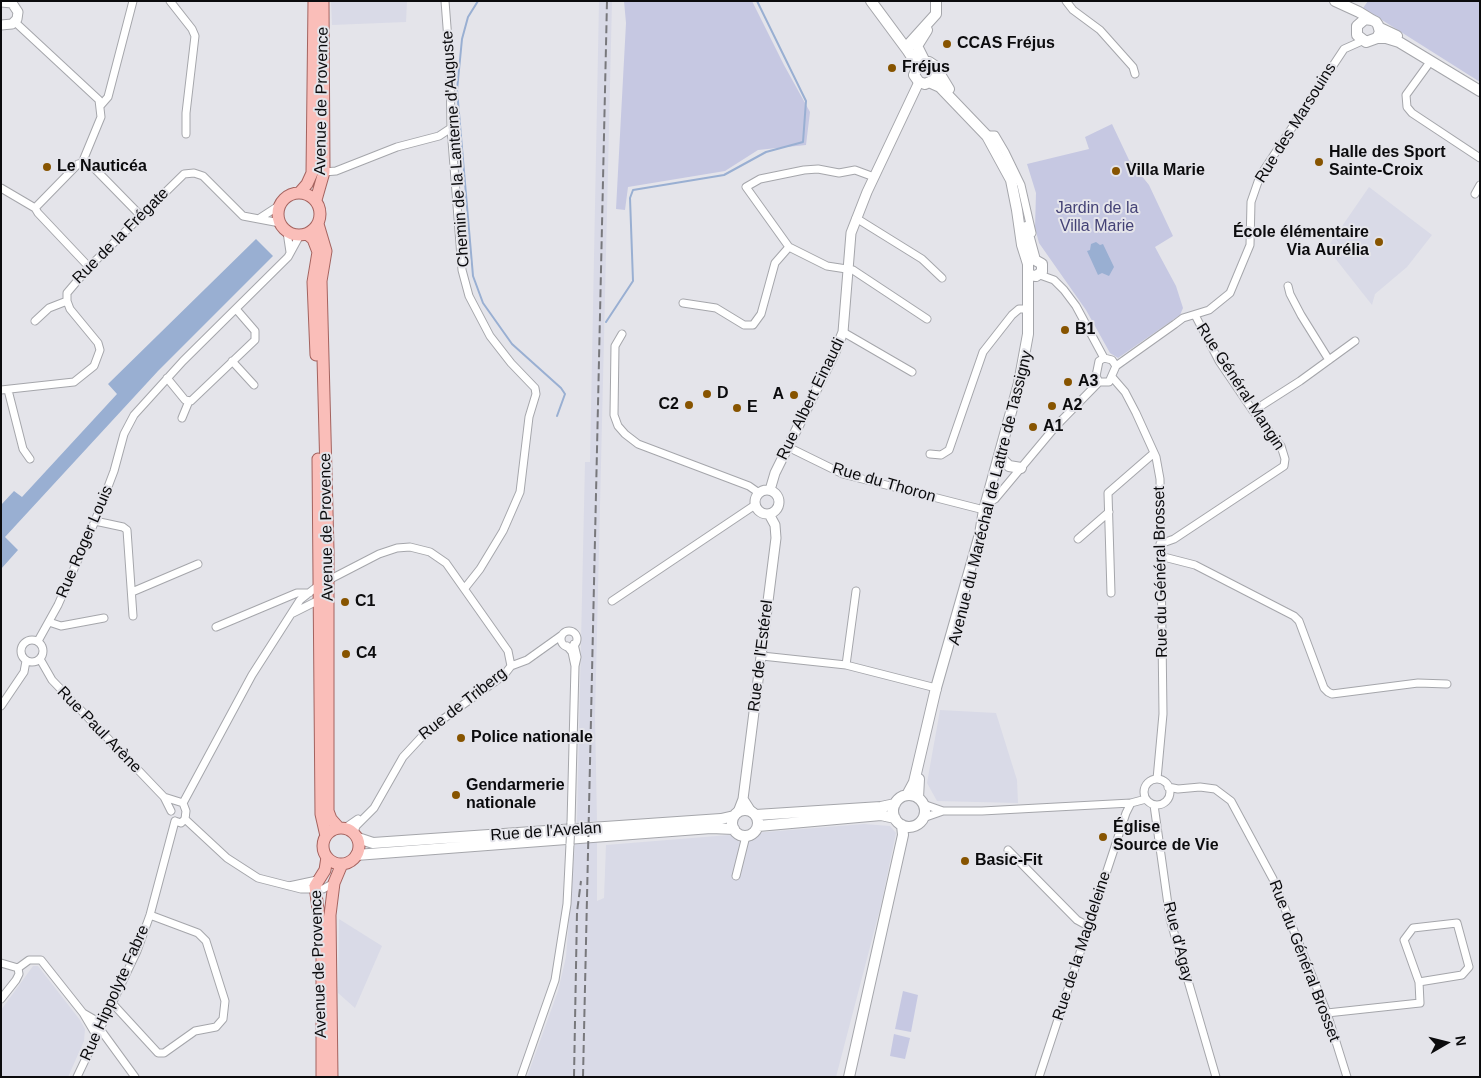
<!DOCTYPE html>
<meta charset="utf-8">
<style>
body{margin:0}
#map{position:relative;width:1481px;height:1078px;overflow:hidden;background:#e4e4ea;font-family:Arial,sans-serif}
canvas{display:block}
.frame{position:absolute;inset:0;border:2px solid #0b0b0d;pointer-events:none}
.north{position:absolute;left:1421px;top:1018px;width:50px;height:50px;-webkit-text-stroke:4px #e4e4ea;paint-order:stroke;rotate:82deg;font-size:14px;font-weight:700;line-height:20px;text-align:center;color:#0b0b0d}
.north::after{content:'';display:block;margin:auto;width:18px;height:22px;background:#0b0b0d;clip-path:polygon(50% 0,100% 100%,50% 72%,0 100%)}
</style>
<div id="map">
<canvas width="1481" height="1078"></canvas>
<div class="frame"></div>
<div class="north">N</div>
</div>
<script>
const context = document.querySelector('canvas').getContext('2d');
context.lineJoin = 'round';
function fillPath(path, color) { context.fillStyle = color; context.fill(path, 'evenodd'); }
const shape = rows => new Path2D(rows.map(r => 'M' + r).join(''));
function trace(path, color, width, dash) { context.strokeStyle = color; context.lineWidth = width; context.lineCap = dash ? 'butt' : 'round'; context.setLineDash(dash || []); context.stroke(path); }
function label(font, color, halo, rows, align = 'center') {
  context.font = font + ' Arial,sans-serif'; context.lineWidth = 4; context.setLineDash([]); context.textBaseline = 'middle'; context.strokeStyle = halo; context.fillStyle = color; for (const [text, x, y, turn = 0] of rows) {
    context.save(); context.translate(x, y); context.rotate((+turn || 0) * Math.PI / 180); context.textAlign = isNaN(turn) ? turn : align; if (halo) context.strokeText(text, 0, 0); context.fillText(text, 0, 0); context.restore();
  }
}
const built = shape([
 [331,1,407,1,406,22,332,25],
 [599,1,612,1,595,717,597,821,577,822,585,462,590,462],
 [1369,187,1432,235,1407,267,1375,294,1372,305,1327,248],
 [940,710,996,713,1017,780,1018,803,937,801,927,783],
 [864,824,890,826,896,833,881,905,836,1077,527,1077,558,991,566,957,575,844,597,842,597,901,604,898,606,845],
 [339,919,382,946,355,1008,338,993],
 [33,966,38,966,80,1020,85,1029,84,1041,68,1077,1,1077,1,1010]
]);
const green = shape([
 [624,1,752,1,784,65,810,112,806,145,758,150,725,171,628,187,625,210,616,209,626,23],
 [1368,1,1480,1,1480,82,1363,8],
 [1112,124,1129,160,1149,185,1173,236,1155,247,1176,286,1183,308,1180,315,1118,358,1110,353,1086,310,1039,243,1035,228,1036,193,1027,164,1089,149,1085,137],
 [903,991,918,995,911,1032,895,1029],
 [894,1034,910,1038,905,1059,890,1056]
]);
const water = shape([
 [256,239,273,256,158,371,5,537,18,550,1,569,1,505,14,491,22,497,117,394,108,384],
 [1096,242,1100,245,1103,244,1114,267,1109,276,1102,273,1098,275,1087,251,1090,250,1091,244]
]);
const stream = shape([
 [478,1,468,17,462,39,457,90,473,276,483,303,512,344,561,388,565,394,557,416],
 [606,322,633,281,630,198,633,190,724,175,766,152,803,142,806,101,757,1]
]);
const minor = shape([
 [170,1,192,29,195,36,186,113,186,134],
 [445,1,450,66,451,128,462,270,469,296,490,336,511,363,535,388,536,394,529,417,520,492,503,531,480,569,465,588],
 [1066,1,1073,10,1100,30,1133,67,1135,74],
 [15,22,99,100,101,117,82,163],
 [1430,62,1406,95,1407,107,1412,113,1480,158],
 [101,105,108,97,133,1],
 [990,135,995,135,1005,152,1021,185,1032,233],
 [324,172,336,171,397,147,439,136,451,128],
 [1,188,35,208,38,213,89,267],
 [1475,194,1480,185],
 [35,208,78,164,82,163,95,169,141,216],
 [260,218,280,205],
 [856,218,922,259,942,278],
 [287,232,290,252],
 [789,247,827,266,853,270,927,319],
 [1040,275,1054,280,1064,290,1076,306,1104,358],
 [1288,286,1290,294,1301,315,1329,360],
 [683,303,716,308,744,325,753,325,761,314,775,263,789,247,746,187,760,179,804,170,818,169,839,173,855,170,874,177],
 [35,321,49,308,67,301],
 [843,332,912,372],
 [622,334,615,346,614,415,618,426,625,434,638,444,749,486,759,493],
 [232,361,254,385],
 [1116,366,1175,324,1183,318,1209,310,1230,293,1250,245,1251,202,1260,176,1344,49,1362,41],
 [1112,377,1125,392,1136,413,1156,457,1160,479,1163,714,1157,779],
 [167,378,185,400,191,401,255,340,255,331,236,309],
 [1099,382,1109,382,1116,366,1112,360,1104,358],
 [1099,382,1096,376,1099,361,1104,358],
 [1,390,74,382,94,366,100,350,98,343,70,309,67,301,67,293,89,267,184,174,194,173,203,176,243,216,280,223],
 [8,390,23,449,30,459],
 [1253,411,1300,381,1355,341],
 [182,418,189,401],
 [788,447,843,474,984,510],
 [930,454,941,455,949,450,983,352,1012,315,1019,309,1028,309],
 [990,502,995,499,1056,426,1099,382],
 [95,521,123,527,127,530,133,616],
 [1078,539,1109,512],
 [1160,544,1174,539,1284,466,1285,459,1281,446,1253,411,1219,361,1195,315],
 [1160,556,1195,565,1294,616,1299,621,1324,688,1328,692,1332,694,1418,683,1447,684],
 [132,592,198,564],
 [1111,593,1108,493,1154,453],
 [612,601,755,505],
 [293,613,321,599],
 [49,622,61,626,104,618],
 [216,627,297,593,309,593],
 '561 639a8 8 0 1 1 16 0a8 8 0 1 1-16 0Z',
 '21 651a11 11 0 1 1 22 0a11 11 0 1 1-22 0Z',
 [38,641,58,605,95,521,114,471,124,434,134,415,183,361,288,257,300,235],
 [567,646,572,652,575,666,577,657,574,644],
 [762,656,846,665,936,688,937,690],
 [40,659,52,680,164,797,171,811],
 [846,665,856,591],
 [1,706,24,672,26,661],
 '1144 792a13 13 0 1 1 26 0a13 13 0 1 1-26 0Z',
 [1168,787,1178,789,1200,787,1215,789,1231,801,1273,879,1327,1013,1347,1077],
 [164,797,183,803],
 [183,803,252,675,300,600,319,585,379,554,397,548,410,547,430,552,446,563,508,651,511,666],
 [923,804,943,811],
 [1154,805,1170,919,1216,1077],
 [923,818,943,811,982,811,1131,803],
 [185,819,227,858,258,878,301,889,323,889,334,883],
 [175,821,181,823,185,819,186,811,183,803],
 [571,823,575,666],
 [345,828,358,819],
 [354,833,356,826,374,808,403,757,428,730,504,675,511,666,527,660,562,635],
 [1008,850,1077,920,1088,926],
 [736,876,746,836],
 [289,886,317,880],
 [1,963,18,968],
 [1,999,16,980,19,974,18,968,29,960,41,960,83,1013,96,1035],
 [112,1003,158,1053,164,1053,195,1031,216,1027,223,1019,225,1001,206,941,198,933,150,915],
 [83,1013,102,1024],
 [1327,1013,1420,1003,1419,982,1404,940,1413,928,1457,923,1469,967,1462,975,1419,982],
 [100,1029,135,1077],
 [77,1077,137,951,150,915,175,821],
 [521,1077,555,980,567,904,570,844],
 [1039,1077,1126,813,1131,803,1146,799]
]);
const tertiary = shape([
 [1,2,12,3,18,12,17,19,12,24,1,25],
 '755 502a12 12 0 1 1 24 0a12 12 0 1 1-24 0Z',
 [770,490,775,473,835,352,843,332,851,233,867,192,919,82],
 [743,799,750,810],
 [738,812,743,799,776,538,775,525,769,514]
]);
const secondary = shape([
 [871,1,908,51],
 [1335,1,1359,12,1372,20,1376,22,1378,25,1380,32,1377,38,1366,42,1357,35,1357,26,1365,19,1372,20],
 [1380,28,1397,36],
 [1377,38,1386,38,1399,42,1480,91],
 [925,62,917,46,927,30],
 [917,65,908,51,908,45,936,14,936,1],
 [937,73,934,80,925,84,919,82,914,75,919,64,929,62,935,66,949,89],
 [1026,227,1035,260],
 [1029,275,1036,276,1042,272,1042,264,1035,260],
 [1003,460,1009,466,1021,468],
 [907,795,914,782,936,688,980,534,984,510,1019,383,1028,334,1028,264,1022,245,1017,210,1011,180,987,136,940,87,931,83],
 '893 811a16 16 0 1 1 32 0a16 16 0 1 1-32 0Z',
 [918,798,919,779],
 '732 823a13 13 0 1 1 26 0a13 13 0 1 1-26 0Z',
 [756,815,881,807,895,804],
 [758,826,881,815,895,818],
 [358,838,373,843,721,819,734,816],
 [356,855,711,828,734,829],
 [849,1077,903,835,902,825]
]);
const primary = shape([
 [300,192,307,184,312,173,314,1],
 '278 214a21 21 0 1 1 42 0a21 21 0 1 1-42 0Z',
 [316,200,324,172,323,1],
 [318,224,326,251,321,281,328,550,328,811,331,819,339,828],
 [307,234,313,239,318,252,313,282,316,355],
 [318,459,321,814,326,836],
 '323 846a18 18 0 1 1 36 0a18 18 0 1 1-36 0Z',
 [322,1077,322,940,315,886,325,870,327,857],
 [332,1077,330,915,334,883,342,864]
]);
const rail = shape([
 [574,1077,577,912,581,881],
 [583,1077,607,1]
]);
const minorBridge = shape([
 [570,844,571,823]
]);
const markers = [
 [947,44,5,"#875400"],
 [892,68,5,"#875400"],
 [1319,162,5,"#875400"],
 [47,167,5,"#875400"],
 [1116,171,5,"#875400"],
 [1379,242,5,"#875400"],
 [1065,330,5,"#875400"],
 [1068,382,5,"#875400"],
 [707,394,5,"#875400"],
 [794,395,5,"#875400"],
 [689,405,5,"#875400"],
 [1052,406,5,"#875400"],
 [737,408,5,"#875400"],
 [1033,427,5,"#875400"],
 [345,602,5,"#875400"],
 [346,654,5,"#875400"],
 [461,738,5,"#875400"],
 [456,795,5,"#875400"],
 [1103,837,5,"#875400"],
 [965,861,5,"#875400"]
];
const poiNames = [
 ["CCAS Fréjus",957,44],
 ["Fréjus",902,68],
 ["Halle des Sport",1329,153],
 ["Sainte-Croix",1329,171],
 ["Le Nauticéa",57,167],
 ["Villa Marie",1126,171],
 ["École élémentaire",1369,233,"right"],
 ["Via Aurélia",1369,251,"right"],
 ["B1",1075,330],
 ["A3",1078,382],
 ["D",717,394],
 ["A",784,395,"right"],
 ["C2",679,405,"right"],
 ["A2",1062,406],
 ["E",747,408],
 ["A1",1043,427],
 ["C1",355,602],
 ["C4",356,654],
 ["Police nationale",471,738],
 ["Gendarmerie",466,786],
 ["nationale",466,804],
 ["Église",1113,828],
 ["Source de Vie",1113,846],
 ["Basic-Fit",975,861]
];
const streetNames = [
 ["Avenue de Provence",322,101,-89],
 ["Rue des Marsouins",1296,123,-58],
 ["Chemin de la Lanterne d'Auguste",456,149,-94],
 ["Rue de la Frégate",121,236,-45],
 ["Rue Général Mangin",1240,387,57],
 ["Rue Albert Einaudi",811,399,-64],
 ["Rue du Thoron",884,483,16],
 ["Avenue du Maréchal de Lattre de Tassigny",991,498,-76],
 ["Avenue de Provence",327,527,-91],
 ["Rue Roger Louis",85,542,-67],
 ["Rue du Général Brosset",1161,572,-91],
 ["Rue de l'Estérel",761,656,-83],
 ["Rue de Triberg",463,704,-38],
 ["Rue Paul Arène",99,730,46],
 ["Rue de l'Avelan",546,832,-4],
 ["Rue d'Agay",1178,942,76],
 ["Rue de la Magdeleine",1082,946,-72],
 ["Rue du Général Brosset",1304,961,69],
 ["Avenue de Provence",319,964,-92],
 ["Rue Hippolyte Fabre",115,993,-66]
];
const parkNames = [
 ["Jardin de la",1097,209],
 ["Villa Marie",1097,227]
];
fillPath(built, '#d9dae7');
fillPath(green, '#c6c8e2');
fillPath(water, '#99afd2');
trace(stream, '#99afd2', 2);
trace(minor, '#a5a6ab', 9);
trace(tertiary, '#a5a6ab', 11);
trace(secondary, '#a5a6ab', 12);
trace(primary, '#a4635f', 13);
trace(minor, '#fff', 7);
trace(tertiary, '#fff', 9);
trace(secondary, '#fff', 10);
trace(primary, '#fabeb9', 11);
trace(rail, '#78787c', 2, [8, 4]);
trace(minorBridge, '#a5a6ab', 9, []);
trace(minorBridge, '#fff', 7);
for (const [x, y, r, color] of markers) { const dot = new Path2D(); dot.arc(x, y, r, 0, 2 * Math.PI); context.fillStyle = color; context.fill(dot); trace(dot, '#e4e4ea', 2); }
label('bold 16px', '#0b0b0d', '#e4e4ea', poiNames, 'left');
label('16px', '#0b0b0d', '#e4e4ea', streetNames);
label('16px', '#444276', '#e4e4ea', parkNames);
</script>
